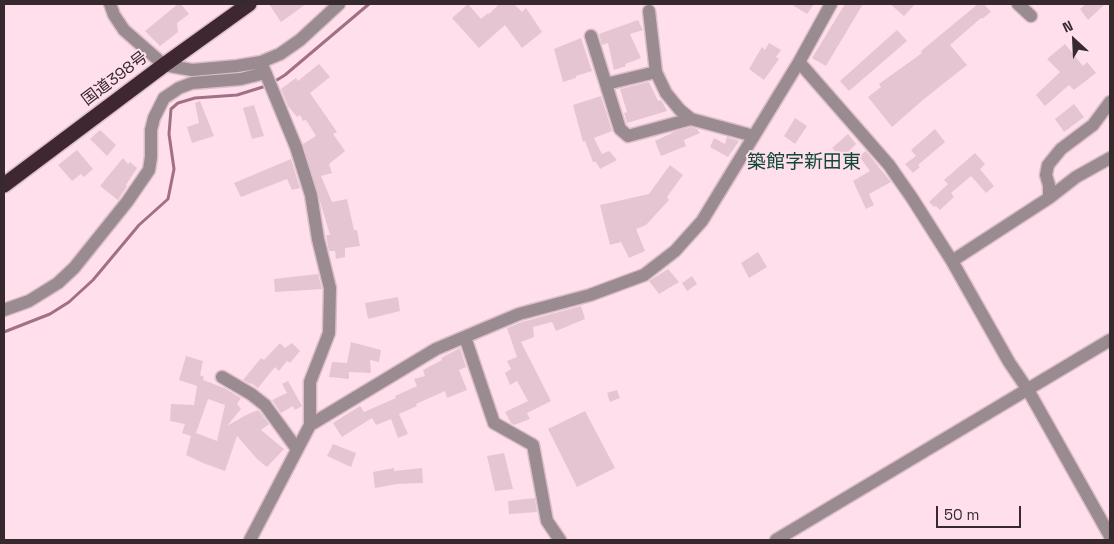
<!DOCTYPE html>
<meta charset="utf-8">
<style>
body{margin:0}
#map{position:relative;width:1114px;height:544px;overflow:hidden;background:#ffdfeb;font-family:"Space Grotesk",sans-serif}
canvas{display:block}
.frame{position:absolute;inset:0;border:5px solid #362a2f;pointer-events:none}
.north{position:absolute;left:1049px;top:15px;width:50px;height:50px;-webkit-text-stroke:4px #ffdfeb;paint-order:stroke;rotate:335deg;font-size:14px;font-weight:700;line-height:20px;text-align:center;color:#362a2f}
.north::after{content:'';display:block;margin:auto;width:18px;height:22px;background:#362a2f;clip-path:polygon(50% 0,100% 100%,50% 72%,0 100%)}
.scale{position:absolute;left:936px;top:506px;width:85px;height:22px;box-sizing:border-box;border:2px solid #362a2f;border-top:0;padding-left:6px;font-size:15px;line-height:18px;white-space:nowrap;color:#362a2f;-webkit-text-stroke:4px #ffdfeb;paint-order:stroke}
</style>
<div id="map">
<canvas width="1114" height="544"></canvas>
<div class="frame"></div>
<div class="north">N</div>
<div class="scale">50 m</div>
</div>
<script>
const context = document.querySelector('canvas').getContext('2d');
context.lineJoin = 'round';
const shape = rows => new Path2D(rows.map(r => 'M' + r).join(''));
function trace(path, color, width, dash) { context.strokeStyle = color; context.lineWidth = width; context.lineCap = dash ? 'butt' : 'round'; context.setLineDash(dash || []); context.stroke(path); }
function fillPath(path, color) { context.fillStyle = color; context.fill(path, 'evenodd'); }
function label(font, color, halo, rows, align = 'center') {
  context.font = font + ' "Space Grotesk","Noto Sans JP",sans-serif'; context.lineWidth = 4; context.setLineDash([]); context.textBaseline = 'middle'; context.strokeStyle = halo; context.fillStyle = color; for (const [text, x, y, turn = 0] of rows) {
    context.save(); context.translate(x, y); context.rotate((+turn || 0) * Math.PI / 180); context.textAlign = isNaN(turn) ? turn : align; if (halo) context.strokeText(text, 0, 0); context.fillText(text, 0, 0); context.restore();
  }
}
const stream = shape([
 [272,83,285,75,369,4],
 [4,332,50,314,69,302,93,280,139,225,168,199,174,169,169,134,171,109,178,103,195,98,237,95,266,86]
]);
const building = shape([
 [178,4,181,4,189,14,177,23,178,32,160,46,145,31],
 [269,4,306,4,281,22],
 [468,4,481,19,488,13,489,14,499,4,514,4,522,12,526,8,542,32,522,48,505,25,479,48,452,18],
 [791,4,814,4,807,14],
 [845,4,863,4,826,66,812,58],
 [890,4,915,4,904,16],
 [978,4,984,4,991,12,982,19,981,18,950,45,967,65,924,99,892,127,868,97,881,87,879,84,922,53,921,51],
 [1086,4,1105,4,1088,20,1080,9],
 [638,20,643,30,630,34,641,58,625,64,626,66,614,70,608,43,602,45,599,34],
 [897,30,907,41,849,91,840,81],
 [581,38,592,71,576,76,576,78,563,82,554,49],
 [769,43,781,50,776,57,779,59,764,80,749,69,762,47,765,50],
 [1065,44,1083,66,1087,62,1096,73,1074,90,1069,85,1045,106,1036,95,1060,72,1047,59],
 [319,64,330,77,310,93,337,132,333,134,345,151,329,164,332,173,321,176,332,202,347,199,354,230,357,230,360,246,345,248,345,257,336,259,335,251,329,251,326,235,330,235,303,144,316,136,306,120,303,121,300,115,297,117,288,106,281,89,296,78,298,81],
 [649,82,658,101,661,100,667,111,627,123,624,113,627,112,620,89],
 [601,96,612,131,594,138,602,154,609,151,617,160,600,169,596,162,593,162,585,141,583,142,573,105],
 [200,101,214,136,192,143,187,127,199,123,195,103],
 [1074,104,1084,117,1064,132,1055,119],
 [254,105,264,136,252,139,243,108],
 [795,118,807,126,795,144,784,136],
 [691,127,697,129,700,133,684,140,686,146,661,156,655,141,676,131],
 [935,129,945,142,918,165,920,167,913,173,905,164,916,156,911,150],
 [100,130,116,145,107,156,90,139],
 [848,134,856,144,842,158,832,148],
 [727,137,739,141,728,157,710,147,714,138,725,144],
 [77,150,93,169,84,177,81,174,72,181,58,165],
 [866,151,891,182,869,194,874,205,866,209,853,181,870,171,859,156],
 [975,153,985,164,980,169,994,186,986,193,971,176,951,193,954,197,940,210,936,206,934,207,929,202,948,184,944,180],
 [123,158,128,164,130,162,137,168,126,185,127,186,118,200,100,186],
 [291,159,300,188,292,190,287,179,241,197,234,183],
 [670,165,683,175,667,197,669,200,646,225,636,229,645,251,629,258,621,242,610,245,600,205,649,194],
 [758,252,767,267,749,278,741,263],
 [668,269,679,282,659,294,649,281],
 [318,274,322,289,275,292,274,279],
 [692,276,697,284,687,291,682,283],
 [398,297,400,311,368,319,365,303],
 [581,306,585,319,556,331,552,322,533,327,534,337,521,342,551,401,527,413,530,419,514,425,511,423,505,412,528,401,517,381,510,385,505,373,511,369,507,361,517,357,507,328,522,322],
 [351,342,381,350,379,362,370,360,371,373,349,372,349,379,329,377,332,362,347,363],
 [280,343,285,348,292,343,300,351,290,363,287,361,279,371,275,367,258,388,251,383,250,384,243,380,261,358,264,360],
 [460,348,466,367,459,370,467,390,447,398,445,391,416,404,417,406,399,414,408,434,398,438,391,419,376,425,372,418,342,437,333,423,360,406,364,412,396,398,395,396,417,386,414,379,425,376,423,370,442,360,441,358],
 [186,356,203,361,200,375,204,377,203,380,224,388,241,398,237,404,241,409,227,426,246,415,258,410,259,411,269,424,261,430,284,449,267,467,257,459,237,436,225,471,203,463,186,455,191,436,182,433,185,424,170,421,171,404,194,405,197,386,179,380],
 [208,399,225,405,217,441,196,433],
 [288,381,302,406,295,410,293,406,281,413,272,400,287,393,282,384],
 [617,390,620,398,610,402,607,393],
 [585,411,615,468,577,487,548,429],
 [333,444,356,453,351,467,327,456],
 [504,453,513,489,495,491,487,456],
 [394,468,394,471,422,468,423,483,397,484,375,488,373,472],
 [535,498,537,512,509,514,508,501]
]);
const minor = shape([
 [110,4,114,15,124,30,164,65,192,70,237,66,261,62,280,54,300,40,339,4],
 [1018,4,1031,16],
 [649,11,656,72,666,93,680,110,691,119,754,136],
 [591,36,620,129,628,136,691,119],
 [261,62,296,147,311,195,318,239,330,288,329,333,310,382,310,425],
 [799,62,889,165,912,198,952,261,1009,362,1028,390,1110,536],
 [606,84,656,72],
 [1049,198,1049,185,1046,175,1048,165,1061,149,1093,125,1110,102],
 [952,261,1049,198,1076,177,1110,158],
 [4,310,29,301,58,283,74,268,127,202,149,170,151,157,151,130,154,118,164,98,179,88,192,83,241,79,265,73],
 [465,337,494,423,533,445,547,521,560,540],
 [222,377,251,394,265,405,297,449],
 [250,540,310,425,436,349,519,314,590,295,644,275,675,251,702,221,799,62,831,4],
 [776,540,1110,340]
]);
const highway = shape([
 [4,185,164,65,249,4]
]);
const streetNames = [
 ["国道398号",115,79,-37]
];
const quarterNames = [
 ["築館字新田東",804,163]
];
trace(stream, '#a26f84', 3);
fillPath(building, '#e4c5d1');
trace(minor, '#dbbec9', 15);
trace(highway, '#dbbec9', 18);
trace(minor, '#998b90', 12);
trace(highway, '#3e2731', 15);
label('16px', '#362a2f', '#ffdfeb', streetNames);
label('19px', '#11473a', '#ffdfeb', quarterNames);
</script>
